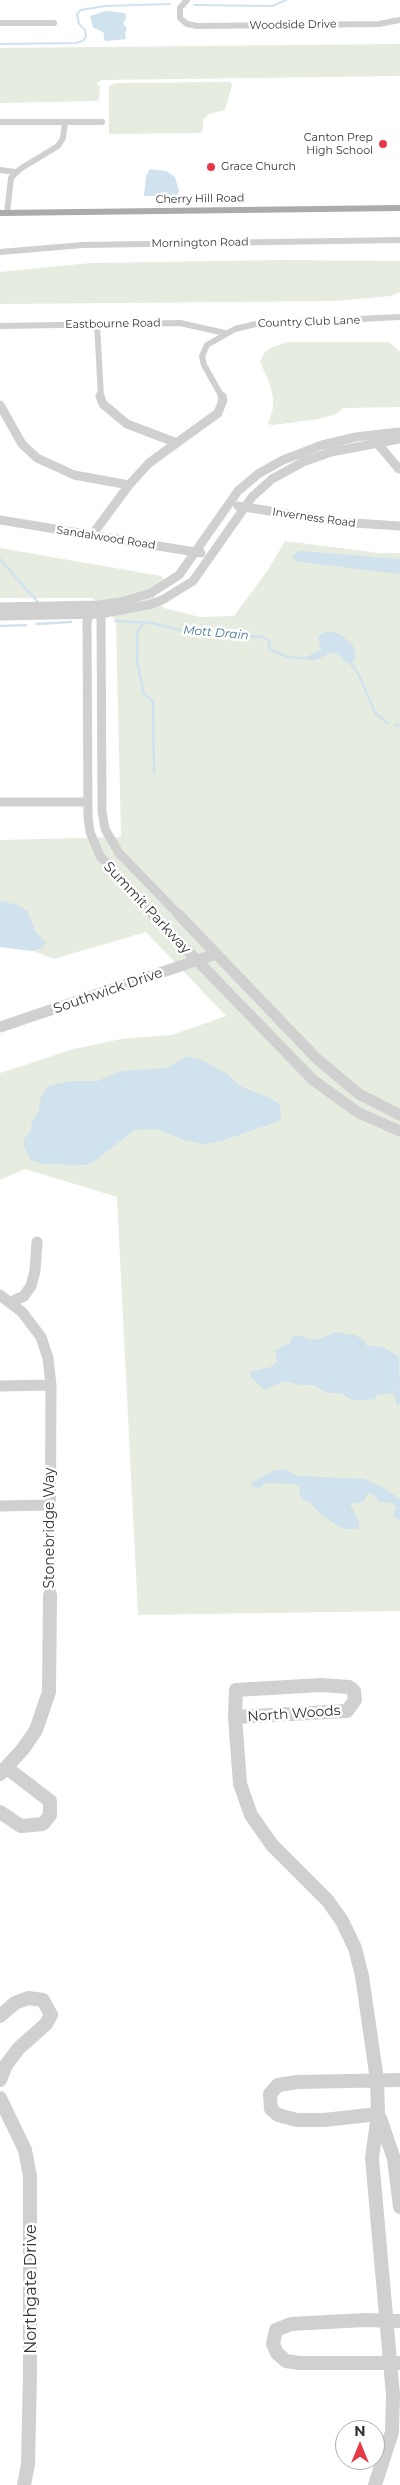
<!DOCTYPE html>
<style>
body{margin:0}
#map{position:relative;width:400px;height:2485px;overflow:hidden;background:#fff;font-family:Montserrat,sans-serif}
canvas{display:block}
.north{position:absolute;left:335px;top:2420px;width:50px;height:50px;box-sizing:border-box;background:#fff;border:1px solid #adadad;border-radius:50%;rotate:0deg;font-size:14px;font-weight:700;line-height:20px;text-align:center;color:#333}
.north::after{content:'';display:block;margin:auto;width:18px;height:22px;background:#e63946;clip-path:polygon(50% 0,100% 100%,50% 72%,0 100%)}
</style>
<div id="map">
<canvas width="400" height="2485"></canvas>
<div class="north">N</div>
</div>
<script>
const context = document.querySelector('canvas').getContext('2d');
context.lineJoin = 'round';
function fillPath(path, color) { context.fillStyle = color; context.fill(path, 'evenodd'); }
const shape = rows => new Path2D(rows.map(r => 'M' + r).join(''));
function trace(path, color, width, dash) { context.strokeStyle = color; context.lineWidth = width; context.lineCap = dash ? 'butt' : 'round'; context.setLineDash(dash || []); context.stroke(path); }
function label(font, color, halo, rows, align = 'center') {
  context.font = font + ' Montserrat,sans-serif'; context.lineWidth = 5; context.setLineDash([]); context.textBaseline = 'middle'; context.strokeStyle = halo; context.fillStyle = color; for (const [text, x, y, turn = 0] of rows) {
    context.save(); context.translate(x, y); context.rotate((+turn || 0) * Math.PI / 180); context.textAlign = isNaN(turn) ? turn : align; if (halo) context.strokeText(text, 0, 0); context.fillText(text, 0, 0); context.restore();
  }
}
const green = shape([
 [400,44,400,76,102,80,96,84,100,86,99,100,96,101,0,103,0,48],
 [230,82,232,85,225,110,209,114,203,120,203,130,200,133,109,134,109,86,116,83],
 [283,260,400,261,400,292,391,296,335,301,0,304,0,272,91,263],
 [288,342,388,342,394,346,400,352,400,407,343,408,336,414,319,419,273,425,268,424,273,408,273,397,269,382,260,362,264,353,272,347],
 [285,541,379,553,400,553,400,1611,138,1615,117,1197,25,1169,0,1180,0,1073,74,1049,121,1039,172,1035,226,1016,146,932,54,959,33,951,0,947,0,840,121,837,116,620,92,598,0,598,0,548,161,576,164,580,147,590,164,608,200,617,234,616,268,570]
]);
const water = shape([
 [106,11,125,13,126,18,123,23,127,29,125,32,126,39,107,41,104,40,104,33,93,27,90,16],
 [150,169,166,171,175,177,179,191,177,196,144,196,146,176],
 [300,551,400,559,400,574,294,561,293,555],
 [326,631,340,634,353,646,356,657,351,663,346,662,337,654,331,653,315,660,308,660,306,657,321,650,318,636],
 [0,901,18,905,28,912,35,931,46,942,42,948,33,951,0,947],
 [187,1056,202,1060,227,1074,242,1087,270,1098,280,1105,281,1116,279,1121,221,1141,205,1144,184,1140,156,1129,135,1130,93,1162,85,1165,43,1164,29,1159,30,1157,24,1148,24,1139,31,1130,32,1121,39,1111,41,1096,48,1086,72,1081,98,1081,121,1071,167,1068],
 [335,1332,355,1335,365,1341,365,1345,385,1348,399,1357,400,1403,397,1406,393,1393,377,1395,375,1399,367,1400,352,1400,341,1393,326,1393,314,1385,301,1385,285,1381,265,1390,252,1378,249,1372,271,1367,277,1361,275,1351,284,1345,290,1344,292,1337,298,1335,312,1340,320,1339],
 [284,1469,300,1476,365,1479,382,1487,400,1499,400,1521,393,1515,396,1507,392,1503,379,1502,373,1494,368,1493,363,1502,350,1504,360,1523,357,1529,343,1529,320,1514,311,1503,305,1501,300,1496,299,1487,294,1484,267,1483,260,1488,253,1487,251,1483,273,1471]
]);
const streamFar1 = shape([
 [194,5,272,6,286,0],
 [0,44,77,43,84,40,86,36,85,30,79,24,77,14,81,10,105,6,170,4]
]);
const stream = shape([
 [0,559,37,601],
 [115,621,152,623,191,633,263,637,269,641,270,650,288,657,310,659],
 [144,623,137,632,137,662,144,694,153,701,154,773],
 [37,624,71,622],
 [0,626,26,625],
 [348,659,359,675,375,713,387,723],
 [395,725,400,725]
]);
const minorFar3 = shape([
 [187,0,180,8,180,18,187,24,197,26,379,24,400,20],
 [0,23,54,23],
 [0,122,102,122],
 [0,170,15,172],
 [7,213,11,178,20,169,58,146,63,138,65,122],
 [0,252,83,245,400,240],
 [97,324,101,397],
 [0,326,180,323,225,333],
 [222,397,204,365,202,356,207,345,235,329,256,324,400,317]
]);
const minorFar2 = shape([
 [100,396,103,404,127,424,177,443],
 [0,405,22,444,37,458,74,475,129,485],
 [373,438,399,469],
 [238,506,339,522,400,526],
 [0,520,201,553],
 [92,535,129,485,149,463,218,413,223,400,222,396],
 [112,603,89,615,87,622,88,817,90,832,100,856,154,916],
 [0,607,98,605,121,602,151,593,179,575,238,491,258,474,283,460,322,445,356,437,398,432],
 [101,614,102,811,105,829,119,853,180,916],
 [0,616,101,614,152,604,164,599,193,581,252,497,272,479,303,462,331,452,400,439],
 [0,802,88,802]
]);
const minorFar1 = shape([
 [153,915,313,1080,359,1113,400,1131],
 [179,915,317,1059,359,1094,400,1115],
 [0,1027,216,954],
 [0,1295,22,1312,41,1337,48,1358,51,1385,50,1596],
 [11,1302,24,1296,31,1286,35,1271,37,1242],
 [0,1386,51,1385],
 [0,1506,50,1505]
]);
const minor = shape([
 [321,1685,349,1687,354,1691,355,1700,347,1711,235,1717,236,1690,321,1685],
 [235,1717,240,1784,251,1815,272,1845,328,1901,342,1921,355,1948,362,1976,377,2080,378,2114,372,2158,393,2395,392,2432,375,2485],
 [0,1774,23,1749,36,1730,49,1692,50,1595],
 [0,1812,21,1826,43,1824,50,1815,50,1801,7,1768],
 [0,2016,15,2003,28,1998,43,2000,51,2015,46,2024,19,2048,6,2065,0,2080],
 [0,2098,25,2150,30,2176,30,2374,28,2464,24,2485],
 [378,2114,324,2120,297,2120,278,2115,271,2109,270,2094,278,2085,297,2082,400,2080],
 [380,2118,394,2159,400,2207],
 [400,2321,364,2320,291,2324,276,2330,273,2344,277,2353,286,2361,299,2363,400,2363]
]);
const major = shape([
 [400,205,400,211,0,216,0,210,400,205]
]);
const markers = [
 [383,144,5,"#e63946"],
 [211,167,5,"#e63946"]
];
const farStreetnames = [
 ["Woodside Drive",293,25,-1],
 ["Cherry Hill Road",200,199,-1],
 ["Mornington Road",200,243,-1],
 ["Country Club Lane",309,322,-2],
 ["Eastbourne Road",113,324,-1],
 ["Inverness Road",314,518,8],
 ["Sandalwood Road",106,538,9]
];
const farPoinames = [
 ["Canton Prep",373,138],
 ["High School",373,151],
 ["Grace Church",221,167,"left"]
];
const farWaternames = [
 ["Mott Drain",216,633,5]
];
const streetNames = [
 ["Summit Parkway",147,908,47],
 ["Southwick Drive",108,991,-19],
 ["Stonebridge Way",50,1528,-90],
 ["North Woods",294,1714,-4]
];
const nearStreetnames = [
 ["Northgate Drive",31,2289,-90]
];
fillPath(green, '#e6ecdf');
fillPath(water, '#cfe2ee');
trace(streamFar1, '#cfe2ee', 2);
trace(stream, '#cfe2ee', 2.5);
trace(minorFar3, '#d0d0d0', 6);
trace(minorFar2, '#d0d0d0', 9);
trace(minorFar1, '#d0d0d0', 11);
trace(minor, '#d0d0d0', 14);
fillPath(major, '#ababab');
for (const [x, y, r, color] of markers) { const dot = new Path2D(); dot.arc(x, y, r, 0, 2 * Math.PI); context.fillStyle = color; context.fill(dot); trace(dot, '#fff', 2); }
label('11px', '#333', '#fff', farStreetnames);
label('11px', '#333', '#fff', farPoinames, 'right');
label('italic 12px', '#3f7597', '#fff', farWaternames);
label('14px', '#333', '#fff', streetNames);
label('16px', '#333', '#fff', nearStreetnames);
</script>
